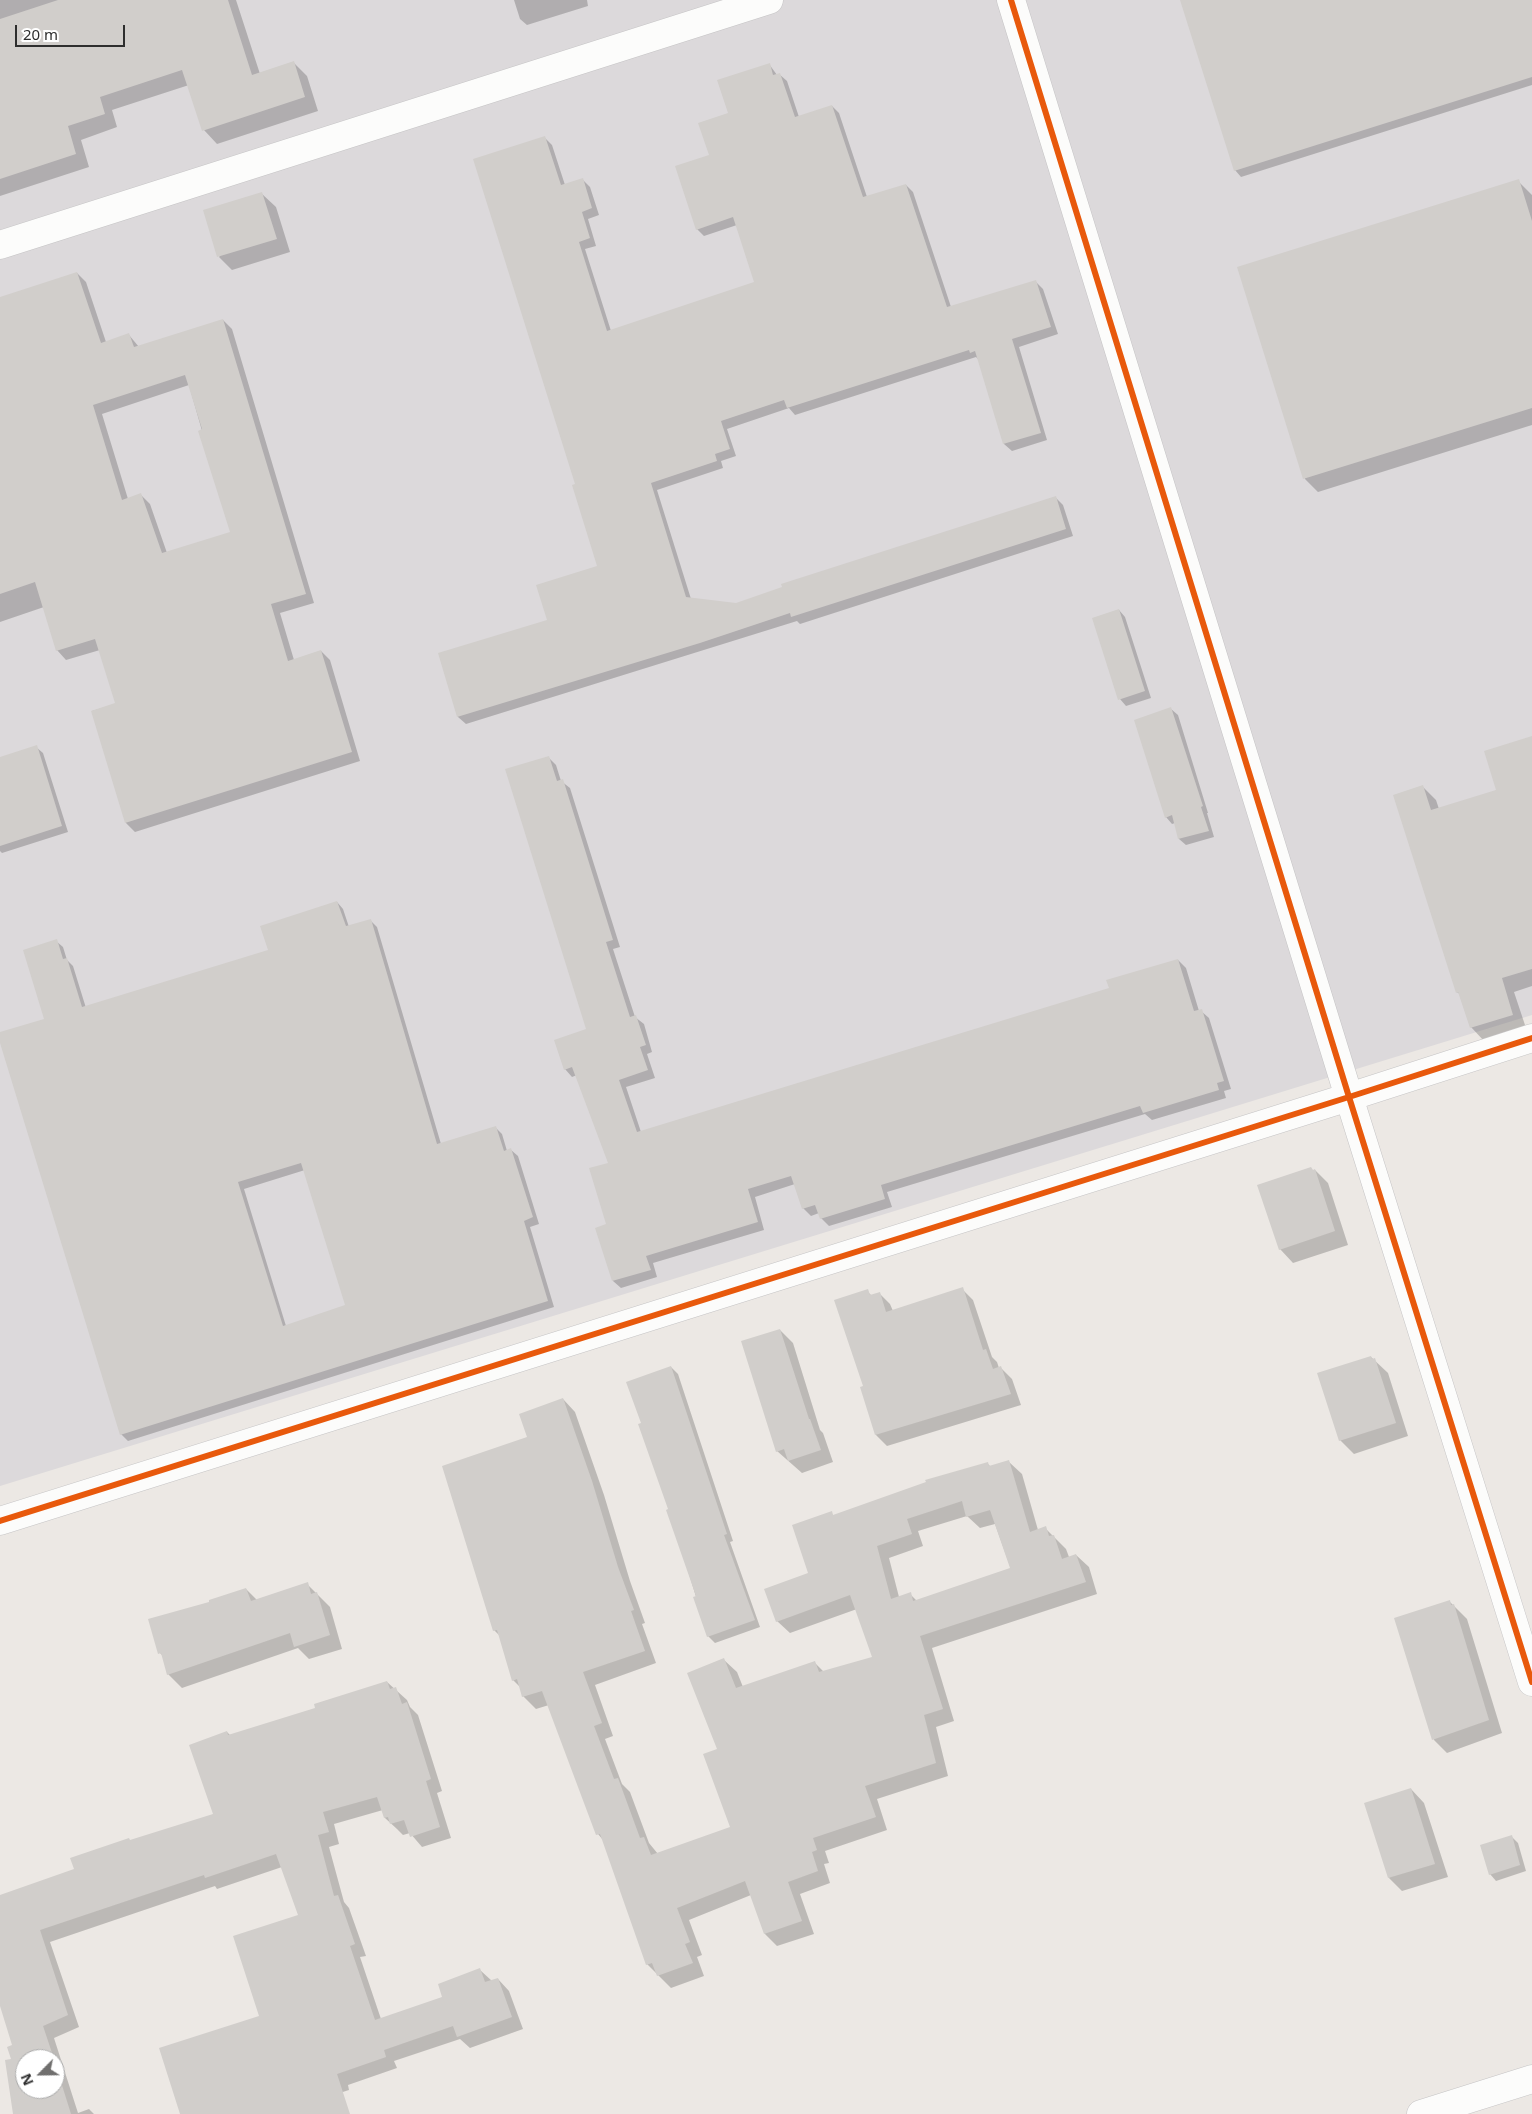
<!DOCTYPE html>
<style>
body{margin:0}
#map{position:relative;width:1532px;height:2114px;overflow:hidden;background:#ece8e4;font-family:"Noto Sans",sans-serif}
canvas{display:block}
.north{position:absolute;left:15px;top:2049px;width:50px;height:50px;box-sizing:border-box;background:#fff;border:1px solid #ababab;border-radius:50%;rotate:247deg;font-size:14px;font-weight:700;line-height:20px;text-align:center;color:#2e2e2e}
.north::after{content:'';display:block;margin:auto;width:18px;height:22px;background:#706f6e;clip-path:polygon(50% 0,100% 100%,50% 72%,0 100%)}
.scale{position:absolute;left:15px;top:25px;width:110px;height:22px;box-sizing:border-box;border:2px solid #2e2e2e;border-top:0;padding-left:6px;font-size:15px;line-height:18px;white-space:nowrap;color:#2e2e2e;-webkit-text-stroke:4px #fff;paint-order:stroke}
</style>
<div id="map">
<canvas width="1532" height="2114"></canvas>
<div class="north">N</div>
<div class="scale">20 m</div>
</div>
<script>
const context = document.querySelector('canvas').getContext('2d');
context.lineJoin = 'round';
function fillPath(path, color) { context.fillStyle = color; context.fill(path, 'evenodd'); }
const shape = rows => new Path2D(rows.map(r => 'M' + r).join(''));
function trace(path, color, width, dash) { context.strokeStyle = color; context.lineWidth = width; context.lineCap = dash ? 'butt' : 'round'; context.setLineDash(dash || []); context.stroke(path); }
const industrial = shape([
 [0,0,1532,0,1532,1015,0,1486]
]);
const shadow = shape([
 [0,0,236,0,260,74,294,63,307,76,318,111,217,144,204,130,189,85,112,110,117,127,81,140,89,167,0,196],
 [514,0,587,0,588,6,527,25,520,19],
 [1181,0,1532,0,1532,85,1241,177,1235,170],
 [769,64,777,75,779,74,787,81,799,117,832,106,839,113,867,197,906,185,913,192,951,307,1036,282,1043,289,1058,334,1019,347,1047,440,1012,451,1004,444,979,360,976,357,795,415,789,408,727,429,736,456,721,461,723,468,657,490,691,599,736,604,1055,497,1063,505,1073,536,800,624,797,621,466,724,458,717,439,654,548,621,599,567,577,485,545,138,552,145,565,185,583,180,590,187,599,215,588,219,596,246,585,249,611,331,756,283,737,225,704,236,697,229,710,156,729,114],
 [1518,181,1532,195,1532,425,1318,492,1305,479,1239,268],
 [262,194,276,207,290,252,232,270,219,257],
 [77,273,86,282,106,342,129,335,139,347,223,320,232,329,314,603,280,613,294,660,321,651,330,660,360,761,135,832,126,823,92,711,116,704,100,650,66,660,57,650,44,607,0,622,0,298],
 [189,385,231,533,167,553,150,504,141,495,128,499,102,414],
 [1119,610,1125,617,1151,698,1126,706,1120,699],
 [1171,709,1178,715,1208,813,1207,813,1214,837,1186,845,1179,839,1175,823,1172,824,1166,817],
 [1532,737,1532,986,1514,992,1526,1028,1484,1041,1471,1027,1461,995,1457,992,1423,787,1436,800,1439,809,1498,790],
 [36,747,43,753,68,832,2,853,0,851,0,758],
 [548,757,556,765,561,781,570,788,620,947,613,949,635,1017,644,1024,652,1052,647,1054,655,1078,626,1087,641,1132,1111,989,1178,960,1186,968,1199,1011,1201,1011,1209,1018,1231,1089,1224,1091,1226,1098,1152,1120,1145,1114,887,1192,892,1207,829,1226,821,1218,819,1213,811,1216,803,1208,795,1184,755,1197,764,1230,653,1263,657,1277,621,1288,613,1281,597,1228,608,1225,609,1163,577,1075,572,1077,565,1069,588,1030],
 [337,902,343,909,349,927,370,920,377,927,441,1144,495,1127,502,1134,507,1151,511,1150,518,1156,539,1224,530,1227,554,1307,128,1441,121,1434,0,1039,0,1034,46,1020,56,941,63,947,67,960,73,966,86,1008,270,951],
 [305,1170,347,1306,286,1326,244,1189],
 [1315,1170,1328,1183,1348,1245,1293,1263,1280,1249],
 [962,1289,973,1300,992,1357,997,1362,999,1368,1001,1368,1012,1379,1021,1405,887,1446,876,1435,865,1387,867,1291,872,1296,879,1293,890,1304,893,1311],
 [780,1330,793,1343,820,1430,823,1433,833,1462,802,1473,777,1451],
 [1371,1357,1388,1373,1408,1436,1354,1454,1340,1440],
 [671,1367,678,1374,733,1541,730,1542,760,1627,715,1643,708,1636,643,1424],
 [563,1399,575,1412,604,1495,630,1581,645,1623,642,1624,656,1663,595,1685,613,1736,605,1739,622,1784,630,1792,649,1843,658,1854,731,1828,719,1750,724,1660,737,1672,743,1687,814,1662,824,1672,874,1657,857,1609,790,1633,777,1621,810,1574,831,1513,834,1516,987,1463,991,1467,1009,1462,1022,1474,1038,1530,1045,1528,1066,1549,1069,1557,1076,1555,1089,1567,1097,1594,932,1648,954,1721,936,1727,948,1776,877,1799,887,1830,825,1851,829,1863,824,1864,830,1883,800,1894,814,1934,777,1946,765,1934,751,1895,689,1920,702,1955,697,1957,704,1976,671,1988,647,1964,603,1840,598,1834,549,1705,536,1709,523,1696,521,1688,513,1680,501,1637,494,1630,529,1438],
 [967,1516,980,1528,995,1524,1011,1569,917,1601,910,1594,899,1597,889,1558,923,1546,918,1531],
 [307,1584,330,1607,342,1649,309,1659,298,1648,182,1688,168,1674,163,1656,160,1653,211,1602,246,1589,257,1600],
 [1450,1602,1467,1619,1502,1733,1447,1753,1434,1740,1396,1619],
 [387,1682,407,1700,410,1707,418,1715,442,1791,437,1793,451,1838,422,1847,410,1833,403,1835,397,1829,385,1818,383,1810,334,1824,339,1844,329,1847,344,1902,349,1908,366,1956,360,1957,381,2019,444,1997,480,1970,492,1981,498,1979,509,1991,523,2029,470,2048,460,2039,394,2061,397,2068,348,2085,349,2090,274,2114,181,2114,260,2016,299,1916,282,1867,217,1889,215,1886,50,1942,79,2027,54,2038,78,2113,89,2109,94,2114,14,2114,14,2046,0,2002,0,1896,76,1870,131,1842,215,1814,227,1732,230,1735,317,1709],
 [25,2059,55,2059,55,2089,25,2089],
 [1411,1789,1424,1803,1448,1877,1402,1891,1389,1878],
 [1511,1836,1518,1843,1526,1871,1496,1881,1490,1874]
]);
const building = shape([
 [58,0,228,0,252,75,294,61,305,97,202,131,182,70,100,97,105,114,68,126,76,154,0,179,0,19],
 [1180,0,1532,0,1532,77,1234,171],
 [770,63,773,75,780,73,795,117,832,105,863,197,906,184,947,307,1036,280,1051,327,1012,339,1041,433,1003,444,975,351,970,353,969,350,787,408,784,400,721,421,730,449,715,454,717,461,651,483,686,597,736,603,782,587,781,584,1056,496,1066,529,791,617,790,613,700,643,457,717,438,653,547,620,536,585,597,566,572,485,575,484,473,159,545,136,561,185,583,178,592,208,582,212,590,238,579,242,607,331,754,282,733,217,696,230,675,166,709,155,698,123,728,113,717,80],
 [1519,179,1532,221,1532,408,1303,479,1237,267],
 [262,192,277,239,217,257,203,210],
 [77,272,101,343,129,333,134,347,223,319,306,594,271,604,288,661,321,650,352,752,125,823,91,711,115,703,95,639,56,651,35,582,0,594,0,297],
 [185,375,202,429,198,431,230,532,162,553,141,493,122,500,93,405],
 [1119,609,1145,691,1118,700,1092,618],
 [1171,707,1203,806,1201,807,1209,831,1178,839,1172,815,1165,818,1134,720],
 [1532,736,1532,969,1502,978,1513,1015,1470,1028,1458,992,1456,993,1393,795,1423,785,1431,810,1496,790,1484,751],
 [37,745,62,826,0,846,0,757],
 [549,756,557,781,563,779,613,940,606,942,630,1017,636,1015,646,1045,640,1047,648,1070,619,1080,637,1132,1109,988,1106,980,1178,959,1194,1011,1202,1009,1224,1081,1217,1083,1219,1090,1143,1113,1140,1106,881,1185,885,1199,820,1219,815,1205,802,1209,791,1176,748,1189,758,1222,646,1256,651,1270,612,1281,595,1228,606,1224,589,1168,608,1163,572,1067,564,1070,554,1040,586,1029,505,769],
 [337,901,346,926,371,919,437,1144,496,1126,504,1151,511,1148,533,1217,524,1221,548,1301,120,1435,0,1043,0,1032,44,1019,23,950,57,939,63,959,67,958,82,1007,268,950,260,926],
 [301,1163,345,1305,283,1326,238,1182],
 [1311,1167,1313,1170,1315,1169,1335,1231,1279,1250,1257,1185],
 [963,1287,983,1350,986,1349,993,1369,1001,1366,1011,1394,875,1435,860,1387,863,1386,834,1300,868,1289,870,1295,880,1292,886,1312],
 [780,1329,809,1419,810,1419,821,1450,788,1461,784,1449,776,1452,741,1341],
 [1371,1356,1372,1359,1375,1358,1396,1423,1339,1441,1317,1373],
 [671,1366,727,1534,724,1535,755,1620,707,1637,693,1597,696,1596,666,1510,668,1509,638,1424,641,1423,626,1382],
 [563,1398,592,1481,618,1567,634,1610,631,1611,645,1651,583,1672,602,1723,594,1726,614,1779,618,1778,640,1838,644,1837,651,1855,730,1827,703,1754,717,1749,687,1673,724,1658,736,1688,815,1661,819,1672,872,1657,850,1595,776,1622,764,1589,808,1573,792,1525,832,1511,833,1515,926,1482,925,1480,988,1462,989,1466,1009,1460,1030,1532,1046,1526,1049,1536,1054,1535,1062,1559,1076,1554,1086,1582,920,1636,943,1709,924,1715,936,1763,865,1786,876,1817,813,1838,817,1850,812,1852,818,1871,788,1882,802,1921,764,1934,745,1881,677,1908,690,1942,685,1944,693,1963,657,1976,652,1963,646,1965,600,1834,596,1835,542,1691,522,1697,517,1679,512,1681,497,1630,493,1631,442,1466,527,1437,519,1414],
 [962,1501,966,1517,990,1510,1010,1568,913,1601,911,1592,891,1599,877,1546,912,1534,907,1519],
 [308,1582,311,1594,317,1592,330,1635,294,1647,290,1633,167,1675,161,1653,158,1654,148,1619,209,1602,209,1600,246,1588,251,1601],
 [1450,1600,1451,1605,1454,1604,1489,1720,1432,1740,1394,1618],
 [387,1681,390,1689,396,1687,402,1704,407,1702,431,1779,426,1781,440,1827,410,1837,404,1820,390,1824,388,1817,384,1818,377,1797,323,1812,329,1832,318,1835,334,1896,338,1895,355,1944,350,1946,375,2020,442,1997,438,1984,480,1968,485,1982,498,1978,512,2017,457,2037,453,2026,384,2050,386,2057,337,2074,350,2114,180,2114,159,2048,259,2016,233,1936,298,1915,276,1854,205,1878,204,1875,40,1930,68,2015,43,2026,54,2059,25,2059,25,2089,55,2089,55,2063,71,2114,13,2114,5,2060,11,2059,7,2047,12,2045,0,2006,0,1895,74,1869,70,1858,129,1838,130,1840,213,1814,189,1745,227,1731,228,1735,315,1708,314,1704],
 [1411,1788,1435,1864,1388,1878,1364,1803],
 [1512,1835,1520,1865,1489,1875,1480,1845]
]);
const minor = shape([
 [0,245,769,0],
 [0,1521,1349,1097,1532,1038],
 [1421,2114,1532,2079]
]);
const tertiary = shape([
 [1011,0,1349,1097,1532,1682]
]);
const cycleway = shape([
 [1011,0,1349,1097,1532,1682],
 [0,1521,1349,1097,1532,1038]
]);
fillPath(industrial, '#dcd9db');
fillPath(shadow, '#0003');
fillPath(building, '#d1cecb');
trace(minor, '#c5c4c5', 29);
trace(tertiary, '#c5c4c5', 29);
trace(minor, '#fcfcfb', 28);
trace(tertiary, '#fcfcfb', 28);
trace(cycleway, '#e8590c', 6);
</script>
